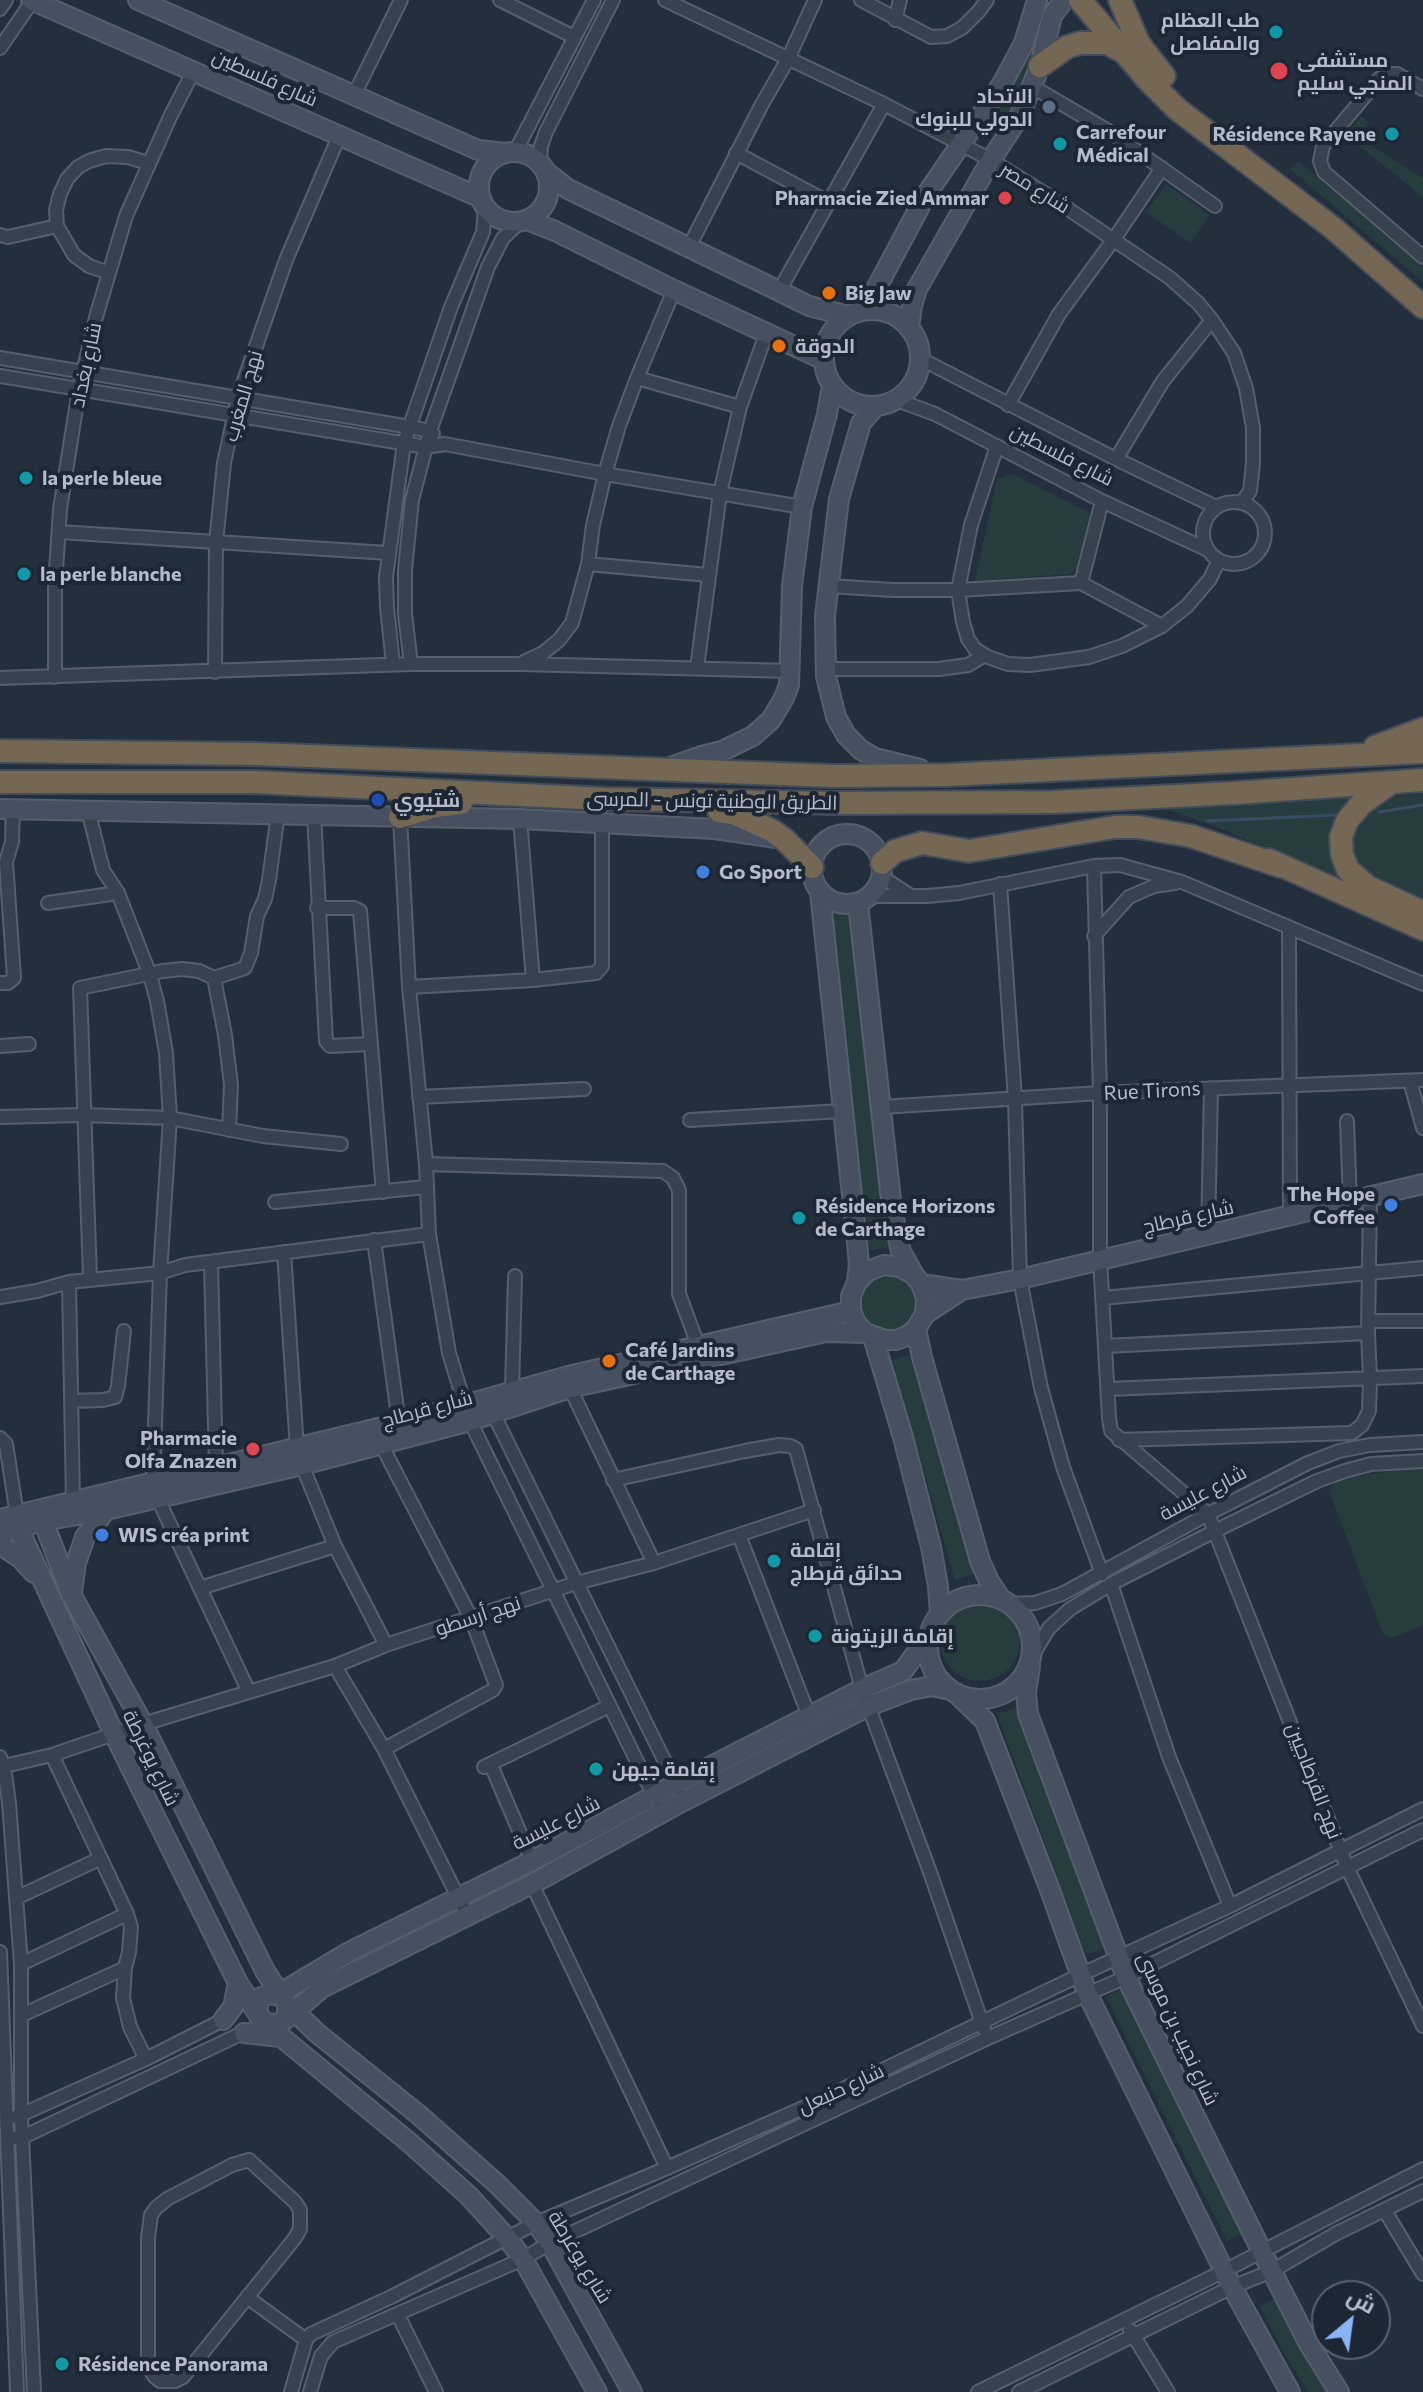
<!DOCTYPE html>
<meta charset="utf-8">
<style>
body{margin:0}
#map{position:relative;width:1423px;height:2392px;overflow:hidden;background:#242f3e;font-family:Commissioner,Cairo,sans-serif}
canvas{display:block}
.north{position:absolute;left:1311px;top:2280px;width:80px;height:80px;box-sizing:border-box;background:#1d2633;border:2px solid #59626f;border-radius:50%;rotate:29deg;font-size:22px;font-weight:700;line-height:32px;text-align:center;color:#b4bcc9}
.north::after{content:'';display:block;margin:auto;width:28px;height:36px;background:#8ab4f8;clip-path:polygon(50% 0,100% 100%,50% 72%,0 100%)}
</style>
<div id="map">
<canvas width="1423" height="2392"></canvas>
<div class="north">ش</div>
</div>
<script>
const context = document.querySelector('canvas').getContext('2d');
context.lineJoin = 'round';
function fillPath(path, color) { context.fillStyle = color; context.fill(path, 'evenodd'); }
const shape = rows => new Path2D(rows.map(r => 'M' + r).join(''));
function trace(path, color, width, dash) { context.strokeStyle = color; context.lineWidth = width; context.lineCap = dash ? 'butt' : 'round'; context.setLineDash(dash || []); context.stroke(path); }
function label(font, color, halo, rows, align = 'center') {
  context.font = font + ' Commissioner,Cairo,sans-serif'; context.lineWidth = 8; context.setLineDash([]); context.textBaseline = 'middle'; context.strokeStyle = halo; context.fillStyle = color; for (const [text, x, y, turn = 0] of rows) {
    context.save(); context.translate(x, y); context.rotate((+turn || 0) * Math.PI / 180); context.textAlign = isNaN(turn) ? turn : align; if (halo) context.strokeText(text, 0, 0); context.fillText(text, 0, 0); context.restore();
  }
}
const green = shape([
 [1040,0,1060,0,1031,76,1000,134,995,135,987,127,987,121],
 [1361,116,1369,122,1359,138,1423,178,1423,197,1346,135],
 [1299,161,1423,268,1423,282,1290,169],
 [1166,184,1210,215,1190,243,1146,212],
 [1012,474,1090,513,1079,567,1069,574,975,581,997,479],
 [1359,789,1354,796,1348,885,1224,830,1158,806],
 [1423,793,1423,902,1364,874,1351,856,1349,831,1381,798],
 [855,905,891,1247,868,1250,832,907],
 [893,1273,905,1277,913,1286,918,1297,917,1309,913,1320,904,1329,893,1333,881,1333,861,1319,857,1296,870,1277],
 [915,1354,977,1573,955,1580,892,1360],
 [1423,1467,1423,1625,1396,1637,1389,1637,1383,1634,1380,1626,1329,1491,1335,1483,1362,1475],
 '940 1641a40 40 0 1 1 80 0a40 40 0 1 1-80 0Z',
 [1020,1706,1110,1946,1086,1955,997,1714],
 [1124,1988,1245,2232,1227,2241,1106,1997],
 [1277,2298,1300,2347,1329,2392,1308,2392,1285,2355,1260,2306]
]);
const stream = shape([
 [1379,812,1423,805],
 [1207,821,1337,815]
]);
const street = shape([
 [500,0,574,37],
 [665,0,884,104,991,160,1049,196,1170,278,1198,303,1212,320,1234,353,1246,388,1253,428,1253,463,1250,491,1242,502],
 [861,0,931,37,947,36,962,28,979,11,987,0],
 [0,9,6,0],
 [895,20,900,0],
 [0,48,33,0],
 [1033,87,1110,132,1215,206],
 [1423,89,1397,74,1388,74,1380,78,1323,146,1320,161,1324,172,1423,257],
 [354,95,401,0],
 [515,152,594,0],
 [736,153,828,202],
 [540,164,541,146,546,132,613,0],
 [0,235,8,237,57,226],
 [689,247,761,106,788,59,815,0],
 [109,273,89,266,74,255,57,226,56,210,60,194,67,179,78,167,89,161,106,156,128,157,148,163],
 [779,291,884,104],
 [0,358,410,427,430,431,433,434],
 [921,359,1116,459,1216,507],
 [0,376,426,447,445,444,605,474,802,507],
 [637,378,740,407],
 [897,400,935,414,1102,501,1208,550],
 [1008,405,1059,314,1114,239,1162,168],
 [997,446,971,525,958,590,963,622,968,639,975,649,988,657,1008,664,1030,665,1089,657,1122,646,1162,626,1187,606,1210,579,1219,560],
 [1116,459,1163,381,1212,320],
 '1203 533a31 31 0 1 1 62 0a31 31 0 1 1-62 0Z',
 [59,532,388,553],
 [588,564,708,575],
 [1081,583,1102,501],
 [828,586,893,590,958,590,1081,583,1162,626],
 [524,662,543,653,559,640,572,623,588,564,593,525,605,474,619,426,637,378,674,290],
 [393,664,387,607,386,577,404,443,451,307,483,232,485,207],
 [411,664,405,614,405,570,412,500,430,431,488,267,503,238,520,222],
 [697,668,720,493,740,407,766,334],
 [826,669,939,669,968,665,985,655],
 [215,672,216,543,224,463,238,398,286,260,340,134],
 [55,677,55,587,60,509,79,390,96,317,126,216,170,117,194,70],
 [0,678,411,664,521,664,790,671],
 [88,810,103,870,118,893,150,975,157,1001,166,1053,170,1118,160,1273,153,1484,157,1497,249,1692],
 [314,814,326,1041,330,1046,370,1044],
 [400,817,409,987,426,1164,429,1234,449,1353,470,1421,656,1800],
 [520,819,533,980],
 [1094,866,1100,1093,1100,1259,1109,1418,1111,1431,1208,1514,1347,1867,1423,2026],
 [882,877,911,896],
 [1000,884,1015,1099,1020,1279,1041,1388,1063,1467,1102,1574],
 [871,896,927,896,959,893,1094,866,1120,865,1182,882,1423,984],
 [48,903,118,893],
 [317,908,354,908,360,911,383,1192],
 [1289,928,1290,1216],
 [1094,936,1129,897,1154,886,1175,883],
 [214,978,225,1035,231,1085,229,1130],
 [0,983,8,983,14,978,6,862,12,842,13,809],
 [409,987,533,980,596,973,602,966,602,823],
 [0,1046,29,1044],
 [1410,1081,1423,1128],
 [419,1097,584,1089],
 [882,1107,1100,1093,1423,1080],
 [0,1117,83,1115,170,1118,263,1136,341,1144],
 [690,1120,842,1111],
 [1347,1121,1350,1202],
 [426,1164,663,1171,673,1178,679,1190,679,1294,698,1345],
 [275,1202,425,1187],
 [1208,1235,1211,1088],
 [374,1240,399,1423],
 [284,1252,297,1449],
 [211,1263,216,1468],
 [90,1279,80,988,163,971,182,969,199,971,214,978,245,968,251,953,257,916,265,899,269,880,278,813],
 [69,1282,73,1502],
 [0,1297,37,1291,69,1282,160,1273,185,1265,429,1234],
 [1102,1298,1423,1268],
 [1370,1321,1423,1321],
 [1105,1346,1368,1333],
 [570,1388,654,1563],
 [1108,1389,1423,1376],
 [512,1390,515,1276],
 [71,1401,103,1400,115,1397,118,1386,124,1331],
 [491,1409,678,1788],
 [0,1438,6,1444,17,1515],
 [1119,1440,1352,1433,1362,1425,1369,1411,1370,1379,1368,1333,1370,1197],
 [381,1444,471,1618,496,1685,493,1690,384,1749],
 [302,1465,335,1546,386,1645],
 [613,1480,745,1451,779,1445,790,1446,796,1449,862,1689,930,1872,984,2029],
 [739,1535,809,1716],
 [1111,1584,1169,1757,1230,1906],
 [200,1588,335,1546],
 [1010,1604,1035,1603,1062,1594,1208,1514,1308,1463,1339,1451,1370,1445,1423,1442],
 [1032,1656,1049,1628,1070,1609,1111,1584,1215,1531,1317,1481,1345,1471,1371,1464,1423,1461],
 [335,1666,384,1749,467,1915],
 [52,1755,127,1914,131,1927,129,1952,125,1968,123,1998,130,2027,146,2059],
 [0,1757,4,1766,9,1803,21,1964,21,2116,34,2392],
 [491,1765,532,1861],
 [0,1767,52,1755,143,1724,335,1666,386,1645,576,1583,654,1563,814,1510],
 [484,1767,609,1706],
 [532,1884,667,2168],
 [16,1898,99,1859],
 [0,1952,17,2392],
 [21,1964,127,1914],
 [22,2015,125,1968],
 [16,2117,146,2059,227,2018],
 [15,2138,23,2137,249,2030],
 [249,2160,295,2202,300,2210,300,2229,295,2238,183,2377,175,2381,160,2381,154,2376,148,2366,148,2238,151,2215,156,2208,167,2199,232,2165,249,2160],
 [1385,2211,1423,2274],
 [247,2297,306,2340],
 [398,2315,436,2392],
 [1130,2330,1168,2392],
 [291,2392,306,2340,311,2334,391,2297,536,2223,667,2168,814,2103,1080,1975,1230,1906,1423,1809],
 [310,2392,321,2356,333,2342,523,2259,550,2243,988,2038,1126,1977,1423,1830],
 [978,2392,1224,2271,1423,2169],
 [1019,2392,1232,2287,1272,2271,1337,2233,1423,2191]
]);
const secondary = shape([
 [31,0,481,198],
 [138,0,478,150,506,153],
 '479 187a35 35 0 1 1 70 0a35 35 0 1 1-70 0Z',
 [546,172,568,189,779,291,809,306,849,316],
 [527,220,555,231,674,290,824,360],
 '824 358a48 48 0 1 1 96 0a48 48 0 1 1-96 0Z',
 [861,311,877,287,926,195,1002,84,1024,43,1037,0],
 [909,328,912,306,917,289,991,160,1019,117,1040,66,1052,16,1064,0],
 [876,406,861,423,839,499,825,616,826,676,836,717,846,735,861,750,875,758,920,769],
 [670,767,701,756,722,751,753,736,771,720,784,698,789,685,792,586,802,507,827,414,832,386],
 [0,809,520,819,715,829,776,838],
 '812 869a35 35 0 1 1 70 0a35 35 0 1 1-70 0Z',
 [820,892,856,1233,859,1264,857,1282],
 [858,903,892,1209,901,1252,914,1275],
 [921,1284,962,1290,1020,1279,1423,1184],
 [925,1314,962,1290],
 [916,1329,907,1336,896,1340,885,1340,865,1333,856,1323,851,1311,851,1296,857,1282,868,1271,884,1265,900,1267,914,1275,921,1284,926,1298,925,1314,916,1329,922,1357,980,1561,989,1581,1001,1599],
 [873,1337,903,1437,931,1547,938,1586,940,1614],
 [39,1510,71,1594,143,1724,265,1971,282,1997],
 [0,1519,399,1423,568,1376,851,1311],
 [14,1519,114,1734,238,1983,258,2014],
 [0,1533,43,1521,106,1510,302,1465,470,1421,570,1388,826,1332,865,1333],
 [0,1545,20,1558,34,1573],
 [72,1592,76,1563,85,1537,106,1510],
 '928 1647a52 52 0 1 1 104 0a52 52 0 1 1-104 0Z',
 [1030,1666,1026,1693,1028,1714,1126,1977,1262,2252,1309,2344,1339,2392],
 [957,1694,985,1721,1050,1890,1087,1993,1232,2287,1290,2392],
 [277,1995,349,1952,532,1861,676,1784,862,1689,903,1671,930,1634],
 [288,2005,317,2033,419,2115,497,2184,536,2223,550,2243,632,2392],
 [286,2018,288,2005,282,1997,272,1994,261,1997,257,2008,260,2018,268,2024,281,2023,322,1988,532,1884,676,1805,869,1706,911,1690,932,1686,950,1690],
 [223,2020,233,2007,238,1983],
 [262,2021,411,2144,469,2196,507,2238,523,2259,597,2392],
 [244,2033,281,2037]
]);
const highway = shape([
 [1080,0,1147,79,1177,109,1333,228,1423,307],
 [1120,0,1139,44,1164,76],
 [1040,66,1067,47,1080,43,1107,43,1122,51],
 [1375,747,1423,729],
 [0,751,256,754,833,776,946,775,1423,752],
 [0,782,254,782,606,799,833,803,1054,802,1235,793,1423,780],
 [1392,782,1361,804,1347,821,1341,837,1342,855,1348,870,1368,887,1422,912],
 [719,811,733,813,771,830,784,839,812,867],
 [400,817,435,806,461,803],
 [1269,860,1423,929],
 [882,863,895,851,922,843,969,851,1115,827,1138,827,1191,836,1280,866]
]);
const markers = [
 [1276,32,8,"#0f9aa8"],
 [1279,71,10,"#e0444e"],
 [1049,107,8,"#5c6f8a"],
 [1392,134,8,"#0f9aa8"],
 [1060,144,8,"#0f9aa8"],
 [1005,198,8,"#e0444e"],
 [829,293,8,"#e8710a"],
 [779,346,8,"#e8710a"],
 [26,478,8,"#0f9aa8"],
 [24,574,8,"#0f9aa8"],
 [378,800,8,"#1a4fb4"],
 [703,872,8,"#3f7fe0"],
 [1391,1205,8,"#3f7fe0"],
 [799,1218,8,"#0f9aa8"],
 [609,1361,8,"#e8710a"],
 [253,1449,8,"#e0444e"],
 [102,1535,8,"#3f7fe0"],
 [774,1561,8,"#0f9aa8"],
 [815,1636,8,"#0f9aa8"],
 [596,1769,8,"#0f9aa8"],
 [62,2364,8,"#0f9aa8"]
];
const poiNames = [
 ["طب العظام",1260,20,"right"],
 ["والمفاصل",1260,43,"right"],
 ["مستشفى",1297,60],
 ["المنجي سليم",1297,83],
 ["الاتحاد",1033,96,"right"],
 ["الدولي للبنوك",1033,119,"right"],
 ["Carrefour",1076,132],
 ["Médical",1076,155],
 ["Résidence Rayene",1376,134,"right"],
 ["Pharmacie Zied Ammar",989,198,"right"],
 ["Big Jaw",845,293],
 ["الدوقة",795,346],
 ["la perle bleue",42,478],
 ["la perle blanche",40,574],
 ["شتيوي",394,800],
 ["Go Sport",719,872],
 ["The Hope",1375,1194,"right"],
 ["Coffee",1375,1217,"right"],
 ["Résidence Horizons",815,1206],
 ["de Carthage",815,1229],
 ["Café Jardins",625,1350],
 ["de Carthage",625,1373],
 ["Pharmacie",237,1438,"right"],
 ["Olfa Znazen",237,1461,"right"],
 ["WIS créa print",118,1535],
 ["إقامة",790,1550],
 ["حدائق قرطاج",790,1573],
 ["إقامة الزيتونة",831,1636],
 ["إقامة جيهن",612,1769],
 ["Résidence Panorama",78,2364]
];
const streetNames = [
 ["شارع فلسطين",265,78,24],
 ["شارع مصر",1035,188,32],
 ["شارع بغداد",86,365,-78],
 ["نهج المغرب",243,396,-74],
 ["شارع فلسطين",1062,455,27],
 ["الطريق الوطنية تونس - المرسى",712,801,1],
 ["Rue Tirons",1152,1091,-3],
 ["شارع قرطاج",1188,1217,-13],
 ["شارع قرطاج",427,1409,-15],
 ["شارع عليسة",1203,1493,-28],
 ["نهج أرسطو",478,1616,-18],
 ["شارع يوغرطة",151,1758,64],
 ["نهج القرطاجيين",1314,1781,69],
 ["شارع عليسة",556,1823,-27],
 ["شارع نجيب بن موسى",1178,2029,65],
 ["شارع حنبعل",841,2089,-25],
 ["شارع يوغرطة",580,2257,59]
];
fillPath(green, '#263c3f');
trace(stream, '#394c67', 3);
trace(street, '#565f6c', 16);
trace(secondary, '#565f6c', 22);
trace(highway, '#434c59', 26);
trace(street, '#38414e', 12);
trace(secondary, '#465061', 18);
trace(highway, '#746855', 22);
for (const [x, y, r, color] of markers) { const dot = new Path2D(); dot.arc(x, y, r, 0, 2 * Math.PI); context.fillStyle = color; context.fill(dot); trace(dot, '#1d2633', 3); }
label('bold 20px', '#b4bcc9', '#1d2633', poiNames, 'left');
label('20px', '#b4bcc9', '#1d2633', streetNames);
</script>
